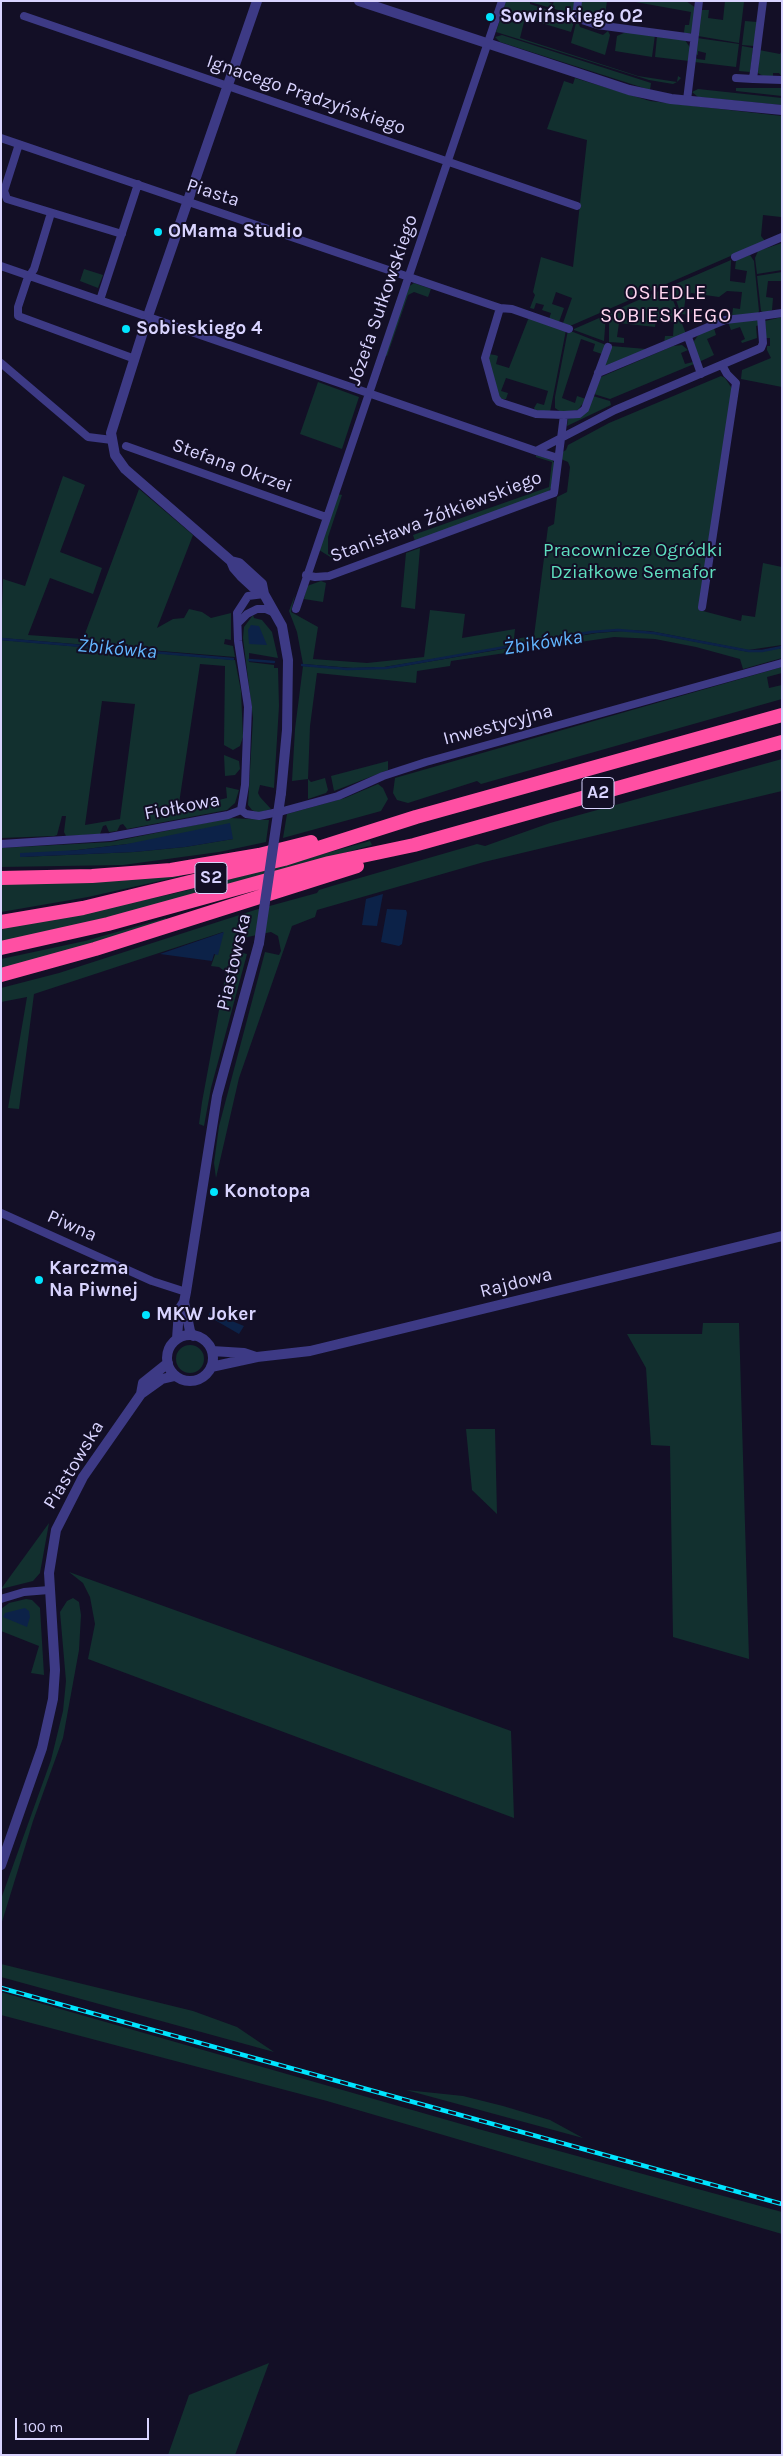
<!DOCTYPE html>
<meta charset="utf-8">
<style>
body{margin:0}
#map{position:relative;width:783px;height:2456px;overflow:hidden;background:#130f26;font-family:Karla,sans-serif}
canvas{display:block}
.frame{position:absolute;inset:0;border:2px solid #d9d4ff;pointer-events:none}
.scale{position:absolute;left:15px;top:2418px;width:134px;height:22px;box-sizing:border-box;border:2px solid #d9d4ff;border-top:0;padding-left:6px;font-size:15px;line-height:18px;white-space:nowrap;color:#d9d4ff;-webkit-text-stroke:4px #130f26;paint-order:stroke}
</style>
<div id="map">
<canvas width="783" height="2456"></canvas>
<div class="frame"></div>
<div class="scale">100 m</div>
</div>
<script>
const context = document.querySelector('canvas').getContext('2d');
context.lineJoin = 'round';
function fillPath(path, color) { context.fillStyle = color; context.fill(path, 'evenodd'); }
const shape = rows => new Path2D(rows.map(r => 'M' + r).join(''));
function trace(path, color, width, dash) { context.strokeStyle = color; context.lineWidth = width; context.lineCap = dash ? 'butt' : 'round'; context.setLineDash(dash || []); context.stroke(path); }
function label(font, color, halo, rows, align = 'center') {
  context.font = font + ' Karla,sans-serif'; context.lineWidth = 4; context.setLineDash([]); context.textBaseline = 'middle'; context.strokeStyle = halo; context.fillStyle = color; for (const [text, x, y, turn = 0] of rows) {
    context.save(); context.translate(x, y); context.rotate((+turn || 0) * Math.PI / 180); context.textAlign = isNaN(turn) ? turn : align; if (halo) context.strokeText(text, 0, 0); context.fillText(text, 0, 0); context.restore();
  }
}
const green = shape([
 [506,1,545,1,553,4,554,1,575,1,572,14,530,2,530,4,570,17,574,22,571,32,525,18,520,38,638,76,677,82,678,76,681,78,677,82,673,84,649,80,496,32],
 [580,1,607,1,604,22,580,16],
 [630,1,686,1,696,8,692,33,685,34,684,32,685,25,689,25,691,12],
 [725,1,744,2,739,43,698,36,701,10,709,10,708,18,723,20],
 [745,21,757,22,754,46,742,45],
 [578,22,580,27,603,35,608,31,610,35,605,55,571,43,576,23],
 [626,32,655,35,652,57,615,51,617,36],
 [502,35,651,83,650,90,500,42,495,37],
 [657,36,685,40,691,49,689,61,655,57],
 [697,38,739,44,736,67,694,62,695,56,697,59,705,60,706,53,698,51,698,55,695,54],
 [742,46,753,48,750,72,739,71],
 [759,50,780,54,782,50,782,77,779,73,773,73,773,77,763,76,758,73],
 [575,78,650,101,782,116,781,217,763,215,761,236,765,241,570,326,563,323,572,298,556,292,552,304,564,308,559,322,549,319,551,313,542,310,544,305,536,303,534,309,530,308,535,295,533,292,541,257,573,267,587,140,547,129,564,81,573,84],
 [736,88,782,88,782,96,736,91],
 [698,89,782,98,782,105,698,97,692,92],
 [782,243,782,270,757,274,755,258,758,251],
 [750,255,754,261,759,311,758,313,732,316,733,308,740,309,742,292,727,291,719,297,691,293,690,295,686,295,684,309,692,310,691,315,681,314,671,286,731,260,730,281,745,283,747,271,735,269,736,260],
 [84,269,103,275,98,288,80,281],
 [782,272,782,281,768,281,766,297,773,298,772,310,764,313,761,311,757,276],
 [414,283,431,289,428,297,414,292,408,295,387,356,385,355,408,287],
 [668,287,686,334,664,343,665,336,673,336,674,322,656,320,655,327,619,323,617,337,624,338,624,343,609,342,609,313],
 [606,315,604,341,574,330,574,329],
 [529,317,566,330,550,412,536,411,534,408,537,403,544,405,548,391,506,378,501,391,508,393,506,399,501,399,499,397,488,359,488,354,495,355,498,356,496,364,509,368],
 [782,317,782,387,741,379,742,370,771,358,767,350,767,346,770,346,770,338,766,338,765,321],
 [758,320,760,325,756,326,757,338,742,343,741,341,745,339,740,327,731,330,728,322],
 [714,328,716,335,707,339,714,355,699,362,693,348,694,341,699,334],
 [568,330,606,345,602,354,593,351,595,344,581,339,562,398,575,403,577,396,586,399,578,410,561,412,555,408,555,397],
 [682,345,688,350,681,353,685,364,693,362,694,364,610,399,594,394,601,377,673,346],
 [611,346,646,349,603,369],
 [721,376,725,378,733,390,699,610,741,621,742,615,755,617,763,563,782,567,782,645,748,650,650,631,612,630,384,667,353,668,303,664,297,632,289,611,295,595,291,612,318,627,313,659,367,663,424,657,430,610,465,614,462,638,515,629,514,639,534,636,548,527,554,524,557,497,567,492,570,467,568,462,561,459,561,453,566,450,568,445,609,423],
 [318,382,359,397,342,449,300,434],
 [593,396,610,401,611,405,567,426,568,419,582,416],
 [536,455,552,460,555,464,551,488,548,492,415,541,413,535,549,487,552,462,536,457],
 [63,476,85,485,60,552,102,568,93,594,50,578,28,635,83,639,139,489,193,535,157,628,173,619,184,618,189,609,202,612,211,618,231,613,231,640,225,639,224,644,233,646,235,657,1,638,3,579,25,586],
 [338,494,342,495,328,537,328,554,333,556,332,558,319,550],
 [420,548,415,609,401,607,406,553],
 [321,581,326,583,323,602,304,599,307,586],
 [253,615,254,618,262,620,272,632,278,658,249,653,249,662,274,665,274,668,278,668,279,706,274,788,260,785,258,793,260,797,271,809,258,813,252,810,248,805,253,718,243,638,244,627],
 [624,631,650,633,749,652,782,648,782,658,743,669,740,659,696,647,655,639,614,637,451,661,450,666,417,671,416,683,317,673,310,726,308,779,311,782,325,778,328,790,326,793,308,799,308,779,292,781,295,729,303,666,346,669,392,668,597,633],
 [1,640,235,660,241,691,243,737,240,746,233,750,224,745,225,666,200,664,178,810,227,798,226,787,239,790,235,803,227,810,127,829,123,824,120,825,117,831,109,832,106,825,103,826,100,834,66,836,64,832,66,816,62,816,57,835,54,836,1,838],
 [102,701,135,704,120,819,85,825],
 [782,667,782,673,767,677,769,688,782,685,782,699,481,784,477,781,408,803,397,800,393,793,395,778],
 [224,755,239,761,240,769,235,775,225,776],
 [782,759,782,791,484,862,317,910,315,917,292,926,239,1078,216,1178,214,1163,219,1126,265,952,279,955,281,951,278,936,271,932,243,938,235,947,234,951,247,954,211,1088,204,1126,199,1124,202,1102,226,972,219,967,211,966,223,932,34,994,19,1109,8,1108,27,997,1,1002,1,988,59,973,255,910,317,893,319,890,332,886,477,844,485,846,550,823],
 [388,761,388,770,334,791,331,776],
 [378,784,383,788,388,799,381,811,283,838,287,814,345,798],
 [230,818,269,820,266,842,219,852,123,865,1,867,1,848,111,842],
 [233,839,185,847,134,852,20,857,127,844],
 [370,841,372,845,163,904,1,943,1,927,136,902,206,886],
 [181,874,182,876,88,897,1,912,1,883],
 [166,918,166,921,91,945,1,969,1,959,85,941],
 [703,1323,739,1323,749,1659,673,1637,670,1446,651,1445,646,1368,627,1334,702,1334],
 '176 1359a14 14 0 1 1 28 0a14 14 0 1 1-28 0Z',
 [466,1429,495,1429,497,1514,472,1490],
 [49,1523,40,1573,33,1581,1,1589],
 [69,1572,511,1731,514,1818,88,1659,95,1624,90,1597,83,1583],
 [73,1598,79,1602,81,1615,79,1650,63,1738,33,1821,1,1925,1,1899,51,1760,63,1711,66,1681,60,1612,67,1601],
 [26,1599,32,1600,40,1608,44,1675,31,1673,39,1646,1,1631,1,1609,9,1603],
 [1,1964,193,2011,237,2027,274,2052,1,1977],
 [1,1992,482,2130,782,2212,782,2234,327,2101,1,2015],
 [406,2090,463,2096,503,2106,550,2120,583,2138],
 [269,2363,235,2455,168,2455,189,2395]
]);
const water = shape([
 [251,625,259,626,267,645,249,644,248,630],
 [230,823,233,839,185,847,134,852,20,857,20,853,78,850,127,844],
 [383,894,377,926,362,925,366,899],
 [387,909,406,910,407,913,402,944,399,946,381,942],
 [224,932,218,955,214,954,212,961,160,954],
 [210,1312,244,1326,239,1334,208,1316],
 [25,1608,29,1611,30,1617,27,1627,3,1617,5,1613]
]);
const stream = shape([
 [1,639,233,659],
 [249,660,274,662],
 [302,665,347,669,386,668,591,632,618,630,654,633,749,651,762,651,782,647]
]);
const minor = shape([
 [578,1,576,18,597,25,694,38],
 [763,1,753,79,782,80],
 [24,16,577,206],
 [736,78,753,79],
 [687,100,699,1],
 [1,138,500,308,512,309,569,329],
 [19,144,4,191,7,199,122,234],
 [51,213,34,269,27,280,18,307,18,316,135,359],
 [735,257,782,237],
 [1,266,536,451,615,410,761,348,763,343,761,316,782,313],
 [100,300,138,184],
 [500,308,485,358,496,398,499,402,536,414,564,415],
 [688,337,701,374],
 [1,363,88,437,112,440],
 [598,373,725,320,761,316],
 [126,446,326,517],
 [536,451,558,458],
 [306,575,315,577,329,576,554,493,564,415,579,414,585,409,608,347],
 [702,607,736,383,727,374,722,365],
 [296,609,502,1],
 [239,622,247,614,257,609,266,609,275,613],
 [241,810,246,814,259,816,283,811,338,796,383,776,426,762,782,663],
 [1,844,110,837,228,815,241,810,245,785,248,707,238,641,237,613,248,596,264,594],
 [1,1213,152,1281,186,1292],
 [1,1599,24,1592,49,1590]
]);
const tertiary = shape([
 [257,1,148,316,111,433,115,455,125,469,231,561,239,563,262,584,264,594,282,626,288,660,287,730,281,793],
 [359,1,629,90,671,99,782,110],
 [231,561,234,568,241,576,254,588,264,594],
 [184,1302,190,1331,193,1336],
 '167 1358a23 23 0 1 1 46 0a23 23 0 1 1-46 0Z',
 [177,1339,179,1310,184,1302,186,1292,217,1096,259,943],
 [212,1351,244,1353,256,1357],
 [211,1367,257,1357,310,1351,782,1236],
 [141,1394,143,1383,168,1363],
 [1,1865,42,1748,53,1699,55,1670,49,1573,56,1530,83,1477,141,1394,162,1379,175,1376]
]);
const motorway = shape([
 [1,878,92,876,171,870,259,855,311,842],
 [1,922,83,908,284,859,416,817,782,715],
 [1,948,108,924,329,863,414,845,782,742],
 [1,975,95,949,357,866]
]);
const rail = shape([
 [1,1988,782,2204]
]);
const tertiaryBridge = shape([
 [259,943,281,793]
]);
const markers = [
 [490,17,5,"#00e5ff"],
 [158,232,5,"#00e5ff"],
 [126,329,5,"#00e5ff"],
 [214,1192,5,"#00e5ff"],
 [39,1280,5,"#00e5ff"],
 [146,1315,5,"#00e5ff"]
];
const shields = [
 [598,793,32],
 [211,878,32]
];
const shieldNames = [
 ["A2",598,793],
 ["S2",211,878]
];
const poiNames = [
 ["Sowińskiego 02",500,17],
 ["OMama Studio",168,232],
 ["Sobieskiego 4",136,329],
 ["Konotopa",224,1192],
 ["Karczma",49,1269],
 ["Na Piwnej",49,1291],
 ["MKW Joker",156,1315]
];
const streetNames = [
 ["Ignacego Prądzyńskiego",306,95,19],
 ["Piasta",213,193,18],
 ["Józefa Sułkowskiego",383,300,-71],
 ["Stefana Okrzei",232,466,20],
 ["Stanisława Żółkiewskiego",436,517,-21],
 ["Inwestycyjna",498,725,-15],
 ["Fiołkowa",182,807,-11],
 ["Piastowska",234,962,-77],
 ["Piwna",72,1226,24],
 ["Rajdowa",516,1283,-14],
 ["Piastowska",74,1465,-59]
];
const parkNames = [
 ["Pracownicze Ogródki",633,551],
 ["Działkowe Semafor",633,573]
];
const neighbourhoodNames = [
 ["OSIEDLE",666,293],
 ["SOBIESKIEGO",666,316]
];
const waterNames = [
 ["Żbikówka",543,643,-9],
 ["Żbikówka",117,649,5]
];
fillPath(green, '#12302f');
fillPath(water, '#0c2248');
trace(stream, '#0c2248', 2.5);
trace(minor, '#3d3a85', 8);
trace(tertiary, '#3d3a85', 10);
trace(motorway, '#ff4fa3', 14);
trace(rail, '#00e5ff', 4.5);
trace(rail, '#130f26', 2.5, [8]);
trace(tertiaryBridge, '#3d3a85', 10);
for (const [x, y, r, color] of markers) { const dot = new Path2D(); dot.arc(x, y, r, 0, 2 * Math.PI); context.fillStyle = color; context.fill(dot); trace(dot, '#130f26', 2); }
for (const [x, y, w] of shields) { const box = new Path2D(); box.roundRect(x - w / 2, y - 15.5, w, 31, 4); context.fillStyle = '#130f26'; context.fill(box); trace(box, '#d9d4ff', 1); }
label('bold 18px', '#d9d4ff', null, shieldNames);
label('bold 19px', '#d9d4ff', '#130f26', poiNames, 'left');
label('19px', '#d9d4ff', '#130f26', streetNames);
label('19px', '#5fe0c0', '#130f26', parkNames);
context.letterSpacing = '1px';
label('20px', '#ffd6f0', '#130f26', neighbourhoodNames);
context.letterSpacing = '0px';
label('italic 20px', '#62b6ff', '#130f26', waterNames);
</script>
